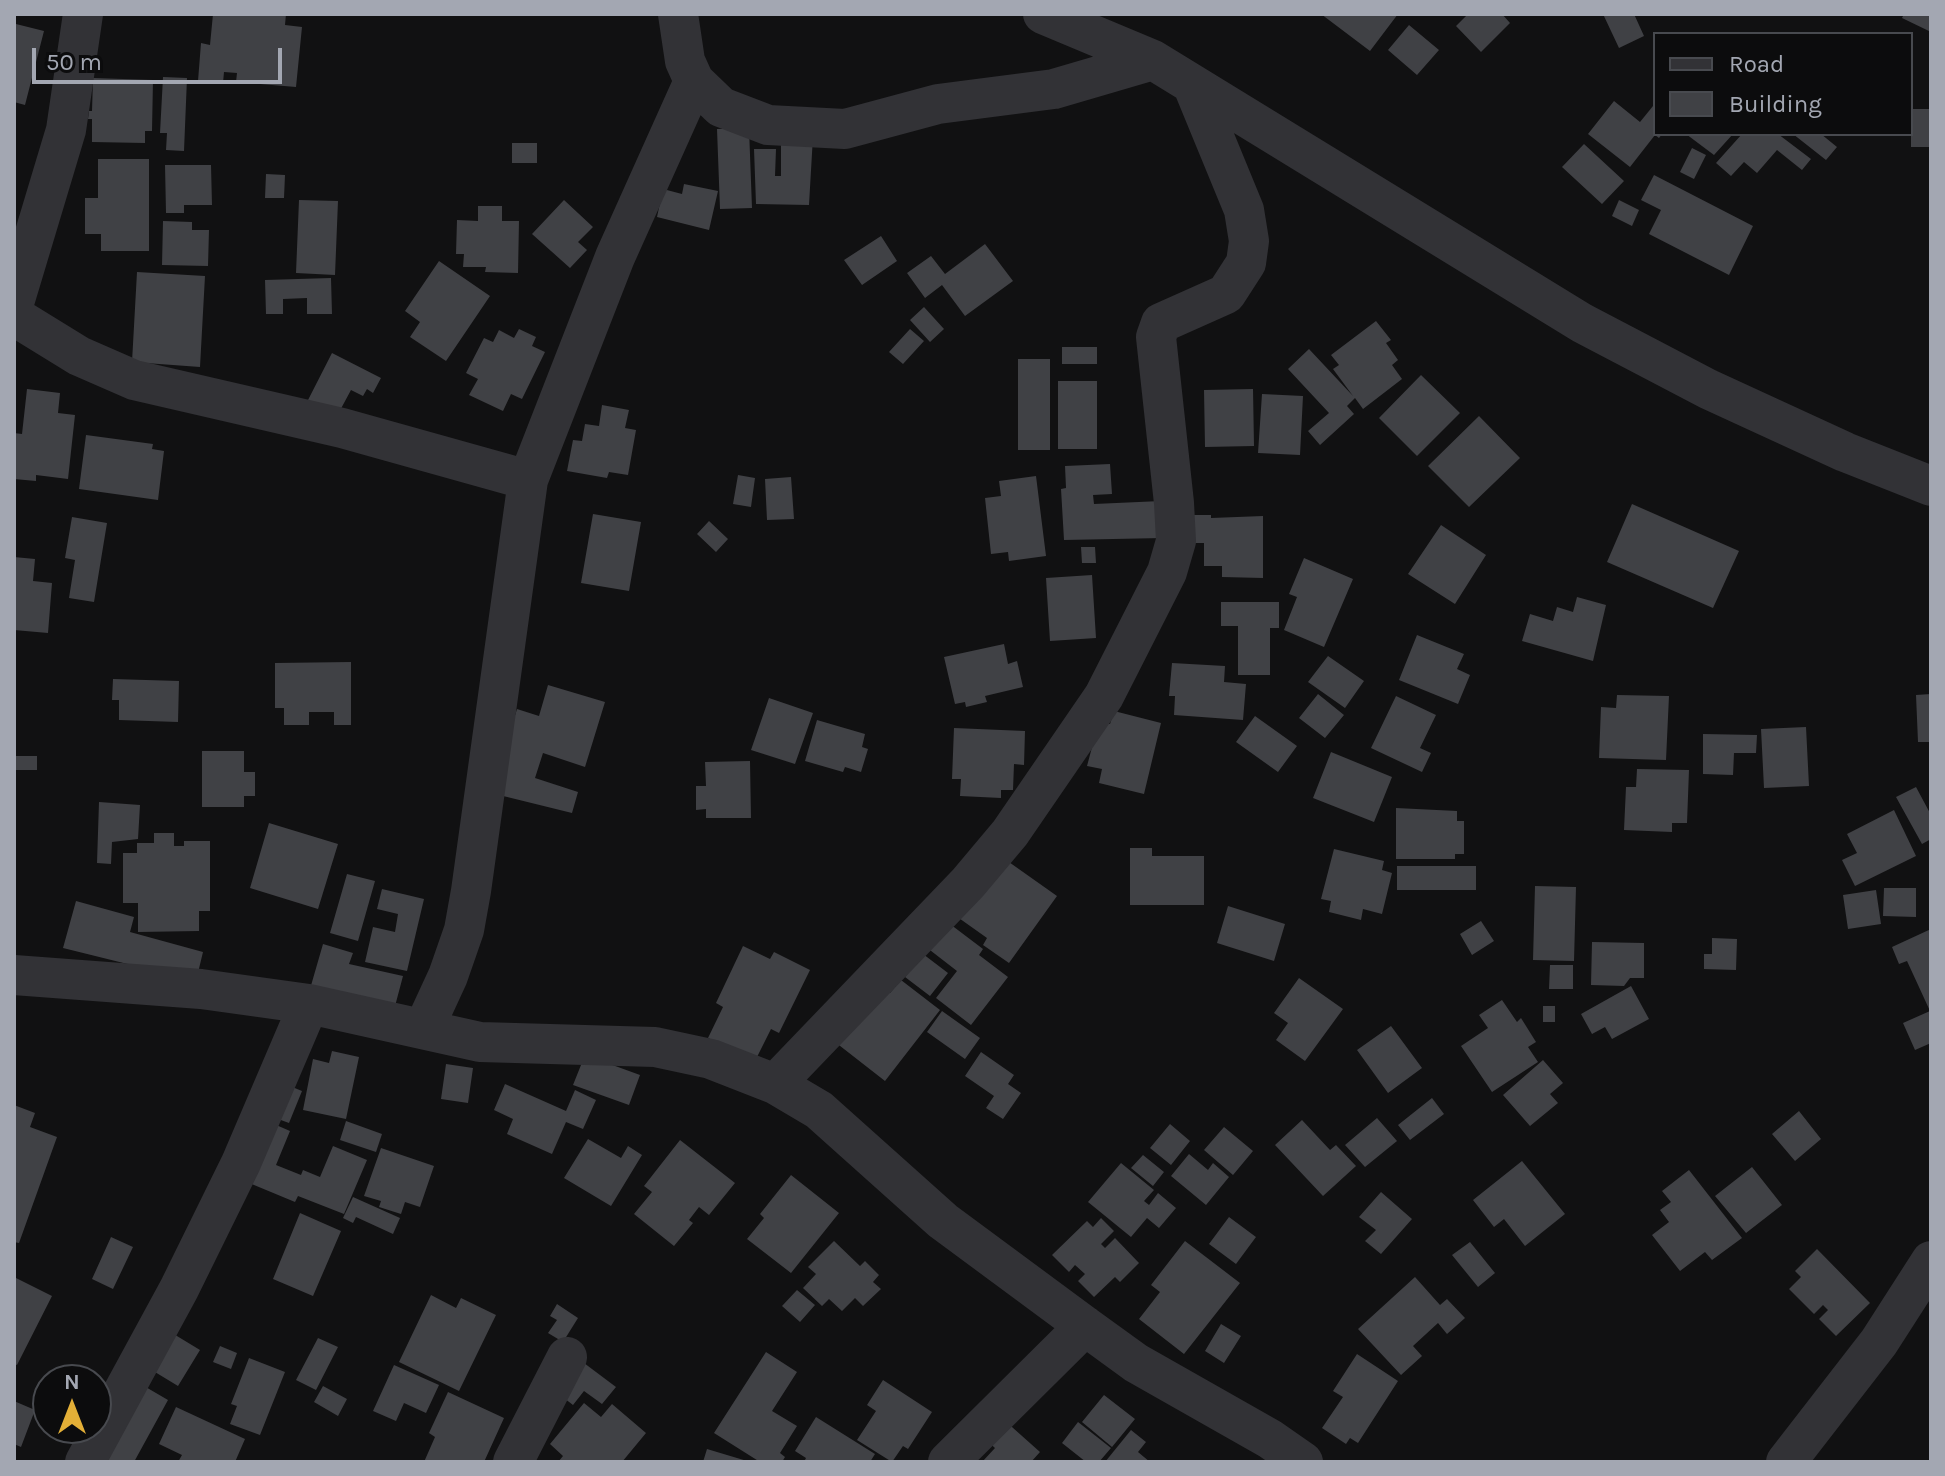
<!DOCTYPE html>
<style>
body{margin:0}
#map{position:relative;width:1945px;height:1476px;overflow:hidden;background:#111112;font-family:Karla,sans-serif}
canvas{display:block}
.frame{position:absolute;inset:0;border:16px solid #a3a7b2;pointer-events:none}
.legend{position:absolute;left:1653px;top:32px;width:260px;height:104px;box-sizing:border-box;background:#0c0c0d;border:2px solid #484a4f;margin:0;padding:10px 14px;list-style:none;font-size:24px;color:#a3a7b2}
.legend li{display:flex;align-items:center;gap:16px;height:40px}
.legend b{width:40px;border:2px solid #484a4f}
.north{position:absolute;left:32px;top:1364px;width:80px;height:80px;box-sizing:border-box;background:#0c0c0d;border:2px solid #484a4f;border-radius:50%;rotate:0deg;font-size:22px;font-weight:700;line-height:32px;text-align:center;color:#a3a7b2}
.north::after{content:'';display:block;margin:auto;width:28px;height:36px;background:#e3af37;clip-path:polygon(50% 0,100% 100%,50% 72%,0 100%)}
.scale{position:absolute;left:32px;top:48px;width:250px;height:36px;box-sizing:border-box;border:4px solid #a3a7b2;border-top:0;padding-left:10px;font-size:24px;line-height:28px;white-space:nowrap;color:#a3a7b2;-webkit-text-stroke:6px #0c0c0d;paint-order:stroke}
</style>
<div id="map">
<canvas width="1945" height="1476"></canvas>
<div class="frame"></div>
<ul class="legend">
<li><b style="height:10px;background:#323236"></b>Road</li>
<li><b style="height:22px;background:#404145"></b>Building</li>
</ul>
<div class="north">N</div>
<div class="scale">50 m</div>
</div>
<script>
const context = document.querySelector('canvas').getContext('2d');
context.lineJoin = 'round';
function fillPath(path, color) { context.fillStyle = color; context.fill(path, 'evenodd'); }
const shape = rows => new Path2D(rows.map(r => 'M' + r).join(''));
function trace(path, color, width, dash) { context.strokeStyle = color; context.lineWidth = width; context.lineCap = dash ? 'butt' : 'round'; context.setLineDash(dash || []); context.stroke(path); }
const building = shape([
 [213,14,286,14,285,25,302,27,296,87,236,82,237,73,224,72,223,83,198,81,201,43,210,45],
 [1321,14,1398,14,1370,51],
 [1468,14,1502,14,1510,23,1481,52,1456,26],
 [1603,14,1634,14,1644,36,1619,48],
 [1904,14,1931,14,1931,32,1902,18],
 [16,24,44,31,25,105,14,102],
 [1409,25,1439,50,1417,75,1388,50],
 [163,77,187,78,184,151,166,150,167,133,160,133],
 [93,78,153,80,152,131,145,131,145,143,92,142,92,119,88,119,89,111,92,111],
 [1614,101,1640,122,1653,106,1655,134,1662,134,1659,138,1655,135,1630,167,1588,134],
 [1911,109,1931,109,1931,147,1911,147],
 [749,128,752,208,720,209,717,129],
 [1686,134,1733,134,1714,155],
 [1742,134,1778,134,1811,159,1802,170,1777,150,1757,173,1744,162,1731,176,1716,163],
 [1793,134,1821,134,1837,147,1826,160],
 [781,135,813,136,809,205,756,204,754,149,776,149,775,176,781,176],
 [512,143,537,143,537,163,512,163],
 [1584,144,1624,181,1602,204,1562,167],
 [1692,148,1706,155,1694,179,1680,172],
 [98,159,149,159,149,251,101,251,101,234,85,234,85,198,98,198],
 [165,165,211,165,212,205,184,205,184,213,166,213],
 [266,174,285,175,284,198,265,198],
 [1654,175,1753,226,1729,275,1649,234,1661,210,1641,200],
 [684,184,718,191,709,230,657,217,663,189,682,194],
 [299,200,338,201,335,275,296,273],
 [564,200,593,227,578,242,587,250,570,268,532,234],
 [1619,200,1639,210,1632,226,1612,216],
 [478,206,502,206,502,221,519,221,518,273,485,272,486,267,463,267,464,254,456,254,457,220,478,221],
 [163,221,192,222,192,230,209,230,208,266,162,265],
 [881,236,897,261,862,285,844,260],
 [985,244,1013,281,965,316,942,285,925,298,907,273,931,256,945,274],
 [439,261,490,296,446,361,410,337,420,322,405,311],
 [137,272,205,276,200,367,132,362],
 [331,278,332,314,307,314,307,298,283,299,283,314,266,314,265,280],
 [924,307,944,329,930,342,910,320],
 [1376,321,1391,340,1386,343,1398,360,1392,365,1402,379,1363,409,1355,398,1347,406,1354,414,1320,445,1308,431,1329,413,1288,369,1309,349,1353,396,1333,369,1339,365,1331,355],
 [519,329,536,337,532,346,545,352,522,399,511,394,503,411,469,395,478,379,466,373,484,338,493,342,499,330,514,338],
 [910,329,924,341,903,364,889,352],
 [1062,347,1097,347,1097,364,1062,364],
 [332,353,381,378,373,393,367,389,363,396,351,390,337,416,308,400],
 [1018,359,1050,359,1050,450,1018,450],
 [1421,375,1460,413,1417,456,1379,418],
 [1058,381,1097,381,1097,449,1058,449],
 [27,389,60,393,58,413,75,415,68,479,36,475,36,481,14,479,14,433,22,434],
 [1253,389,1254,446,1205,447,1204,390],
 [1262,394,1303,396,1300,455,1258,453],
 [602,405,629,410,625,428,636,430,628,475,609,472,607,478,567,471,573,440,582,441,585,424,599,426],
 [1479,416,1520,458,1469,507,1428,466],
 [86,435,153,444,152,449,164,451,158,500,79,489],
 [1110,464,1112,494,1093,495,1094,504,1161,501,1163,538,1064,540,1061,489,1066,488,1065,466],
 [738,475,755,478,751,507,733,504],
 [1036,476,1046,556,1009,561,1008,552,991,554,985,498,1001,496,999,481],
 [791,477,794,519,767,520,765,479],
 [1632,504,1739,551,1713,608,1607,562],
 [593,514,641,522,629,591,581,583],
 [1193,515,1211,515,1211,518,1263,516,1263,578,1222,577,1222,566,1204,566,1204,543,1193,543],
 [72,517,107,523,94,602,69,598,75,560,65,558],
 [709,521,728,539,716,552,697,534],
 [1441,525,1486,555,1455,604,1408,574],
 [1081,547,1095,547,1096,563,1082,563],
 [14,557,35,559,33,581,52,583,48,633,14,630],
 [1304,558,1353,579,1324,647,1284,630,1297,597,1289,594],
 [1092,575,1096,638,1050,641,1046,578],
 [1577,597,1606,605,1593,661,1522,641,1530,614,1553,621,1557,607,1573,612],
 [1221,602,1279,602,1279,628,1270,628,1270,675,1238,675,1238,626,1221,626],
 [1417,635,1464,654,1457,669,1470,675,1458,704,1399,680],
 [1004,644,1008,664,1017,661,1023,687,985,696,987,702,966,707,965,702,955,704,944,657],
 [1328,656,1364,681,1345,708,1308,682],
 [351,662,351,725,334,725,334,712,309,712,309,725,284,725,284,708,275,708,275,663],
 [1172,663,1225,666,1224,682,1246,684,1243,720,1174,715,1175,696,1169,696],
 [113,679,179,681,178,722,119,720,119,700,112,700],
 [548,685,605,702,585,767,543,753,535,778,578,792,572,813,491,793,517,709,539,716],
 [1318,694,1344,715,1325,738,1299,718],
 [1931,694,1931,742,1918,742,1916,695],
 [1617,695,1669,696,1666,760,1599,758,1601,707,1616,708],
 [1396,696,1436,715,1420,748,1431,753,1422,772,1371,748],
 [769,698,813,713,795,764,751,750],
 [1114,711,1161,723,1144,794,1099,783,1102,769,1087,766,1099,721,1110,724],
 [1255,716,1297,746,1278,772,1236,742],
 [817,720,865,734,862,747,868,749,861,772,845,767,843,772,805,761],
 [1806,727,1809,786,1764,788,1761,729],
 [954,728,1025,731,1024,765,1014,764,1013,790,1001,790,1001,798,960,796,961,779,952,779],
 [1703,734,1757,735,1756,753,1734,753,1733,775,1703,774],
 [202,751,244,751,244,772,255,772,255,796,244,796,244,807,202,807],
 [1331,752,1392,777,1374,822,1313,798],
 [14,756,37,756,37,770,14,770],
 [750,761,751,818,706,818,706,809,696,810,696,786,706,786,705,762],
 [1637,769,1689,770,1687,823,1672,823,1672,832,1624,830,1626,787,1636,787],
 [1916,787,1931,815,1931,839,1922,844,1896,797],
 [99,802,140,805,138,839,112,842,111,864,97,863],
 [1396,808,1457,811,1457,821,1464,821,1464,854,1455,854,1455,859,1396,859],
 [1894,810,1916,856,1855,886,1842,860,1857,853,1847,834],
 [269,823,338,844,318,909,250,888],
 [154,833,174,833,174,846,184,846,184,841,210,841,210,911,199,911,199,931,138,932,138,903,123,903,123,853,137,853,137,843,154,843],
 [1130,848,1152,848,1152,856,1204,856,1204,905,1130,905],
 [1334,849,1384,861,1382,870,1392,873,1382,914,1363,909,1361,920,1329,912,1331,901,1321,899],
 [999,855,1057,896,1009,963,983,945,987,938,956,916],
 [1397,866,1476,866,1476,890,1397,890],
 [347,874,375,881,358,941,330,933],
 [1535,886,1576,887,1574,961,1533,960],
 [1884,888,1916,888,1916,917,1883,916],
 [382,889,424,899,407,971,365,962,373,927,395,932,398,914,377,909],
 [1876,890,1881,924,1848,929,1843,895],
 [76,901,134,917,130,932,203,952,196,981,63,948],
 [1228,906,1285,924,1274,961,1217,943],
 [946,921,983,949,979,955,1008,977,971,1025,936,998,957,971,926,947],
 [1481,921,1494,941,1472,955,1460,934],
 [1931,929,1931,1043,1915,1050,1903,1023,1930,1011,1907,961,1899,964,1892,947],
 [1712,938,1737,939,1736,970,1704,969,1704,954,1712,954],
 [1592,942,1644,943,1644,978,1630,978,1624,986,1591,985],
 [323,944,353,953,349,964,403,976,394,1010,310,989],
 [743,946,770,959,774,952,810,970,779,1033,771,1029,755,1061,708,1038,723,1007,716,1003],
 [923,954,948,973,930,996,905,977],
 [1550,965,1573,965,1573,989,1549,989],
 [1299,978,1343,1009,1305,1061,1276,1040,1288,1023,1274,1013],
 [901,980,940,1010,885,1081,835,1042,879,985,890,993],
 [1631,986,1649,1019,1612,1039,1605,1027,1592,1034,1581,1014],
 [1502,1000,1517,1022,1521,1018,1536,1042,1528,1047,1538,1062,1492,1092,1461,1046,1488,1028,1479,1015],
 [1543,1006,1555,1006,1555,1022,1543,1022],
 [942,1011,980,1038,965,1059,927,1032],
 [1391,1026,1422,1068,1388,1093,1357,1050],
 [332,1051,359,1057,346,1119,303,1110,313,1059,329,1063],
 [981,1052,1014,1075,1008,1084,1021,1093,1003,1119,986,1108,994,1096,965,1076],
 [585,1055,640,1075,629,1105,573,1085],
 [1543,1060,1563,1083,1550,1094,1558,1103,1530,1126,1503,1095],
 [446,1064,473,1068,468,1103,441,1099],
 [280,1082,302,1091,289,1123,267,1115],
 [505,1084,566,1111,575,1090,596,1100,583,1129,566,1122,552,1154,507,1134,513,1119,494,1110],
 [1432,1098,1444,1114,1410,1140,1398,1125],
 [14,1105,35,1113,30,1127,57,1137,19,1243,14,1242],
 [1799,1111,1821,1139,1795,1161,1772,1134],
 [1377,1118,1397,1141,1365,1167,1345,1145],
 [1302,1120,1330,1150,1336,1145,1356,1166,1323,1196,1275,1145],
 [267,1121,290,1131,276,1165,301,1175,303,1170,320,1177,333,1146,367,1160,344,1214,298,1196,295,1202,242,1180],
 [346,1121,382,1134,376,1152,340,1140],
 [1170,1124,1190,1141,1171,1165,1150,1148],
 [1224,1127,1253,1151,1233,1175,1204,1150],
 [588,1139,621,1158,628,1146,642,1155,611,1206,564,1178],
 [680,1140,735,1183,709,1215,699,1207,689,1220,693,1223,674,1246,634,1214,652,1192,644,1186],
 [381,1148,434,1166,420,1207,405,1202,401,1214,379,1207,381,1201,364,1196],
 [1189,1154,1208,1170,1213,1163,1229,1177,1206,1205,1171,1176],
 [1143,1155,1164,1172,1153,1186,1131,1168],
 [1522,1161,1565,1214,1525,1246,1504,1219,1494,1227,1473,1200],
 [1121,1163,1154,1190,1144,1201,1149,1205,1158,1193,1176,1208,1159,1228,1147,1218,1131,1237,1088,1202],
 [1752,1167,1782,1205,1746,1233,1715,1196],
 [1689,1170,1742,1238,1712,1260,1705,1252,1680,1271,1652,1235,1669,1222,1660,1210,1671,1202,1662,1191],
 [791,1175,839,1213,791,1273,747,1239,764,1218,760,1214],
 [1381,1192,1412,1219,1381,1254,1365,1241,1376,1230,1359,1217],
 [353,1197,400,1218,393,1234,356,1217,353,1223,343,1218],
 [300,1213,341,1231,313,1296,273,1279],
 [1229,1217,1256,1237,1236,1264,1209,1244],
 [1101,1218,1114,1231,1101,1244,1105,1248,1115,1238,1139,1263,1120,1282,1115,1277,1094,1297,1078,1281,1085,1274,1075,1265,1069,1272,1052,1255,1087,1221,1093,1227],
 [111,1237,133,1247,113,1289,92,1279],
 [834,1241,860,1266,865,1261,879,1275,873,1282,881,1289,863,1306,855,1298,842,1311,829,1299,822,1306,803,1288,816,1274,808,1267],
 [1185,1241,1240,1283,1184,1354,1139,1319,1160,1292,1151,1285],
 [1470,1242,1495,1273,1478,1287,1452,1255],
 [1817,1249,1870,1303,1836,1336,1819,1319,1828,1310,1823,1305,1814,1314,1789,1289,1801,1277,1795,1271],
 [14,1277,52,1296,17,1365,14,1364],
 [1415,1277,1440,1305,1447,1299,1465,1318,1447,1334,1438,1323,1413,1346,1422,1356,1401,1375,1358,1329],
 [797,1290,815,1305,800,1322,782,1306],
 [431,1295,456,1308,461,1298,496,1315,459,1391,399,1362],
 [557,1304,578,1318,563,1342,548,1333,557,1320,550,1316],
 [1221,1324,1241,1336,1224,1363,1205,1351],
 [172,1333,200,1350,178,1386,150,1369],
 [318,1338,338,1347,316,1390,296,1380],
 [220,1346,237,1353,231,1369,213,1362],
 [766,1352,797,1372,772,1411,797,1426,780,1453,785,1457,782,1462,760,1462,714,1433],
 [1357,1354,1398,1381,1358,1443,1350,1438,1346,1444,1322,1428,1343,1397,1333,1391],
 [249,1358,285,1372,260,1435,230,1424,237,1406,231,1404],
 [584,1363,616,1387,602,1404,584,1391,573,1405,560,1395],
 [394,1365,439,1385,426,1413,404,1403,396,1421,373,1411],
 [883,1380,932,1412,908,1449,903,1446,892,1462,857,1440,876,1411,867,1405],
 [144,1386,168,1400,134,1462,102,1462],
 [323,1386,347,1399,338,1416,314,1402],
 [448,1392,504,1418,484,1462,424,1462,435,1437,429,1433],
 [1104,1395,1135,1419,1112,1447,1082,1422],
 [14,1401,35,1410,21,1447,14,1444],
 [584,1403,601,1417,612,1404,646,1433,622,1462,558,1462,563,1456,550,1444],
 [176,1407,245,1439,235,1462,178,1462,182,1455,159,1444],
 [816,1417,875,1454,870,1462,804,1462,806,1458,795,1451],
 [1003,1419,1040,1452,1031,1462,982,1462,995,1448,985,1439],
 [1078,1422,1111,1448,1099,1462,1086,1462,1062,1443],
 [1131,1430,1146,1442,1138,1452,1150,1462,1105,1462],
 [707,1449,747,1461,747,1462,703,1462]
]);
const street = shape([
 [678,14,685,61,694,81,721,107,768,125,845,129,938,104,1054,89,1153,60],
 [1043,14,1153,60,1582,323,1708,389,1845,452,1931,486],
 [14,303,66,130,83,14],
 [14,316,79,356,134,380,342,428,528,480],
 [14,975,201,989,309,1004,480,1042,655,1047,711,1059,775,1084,819,1110,943,1221,1085,1326,1136,1363,1270,1439,1303,1462],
 [424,1028,448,976,464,930,471,891,528,480,615,257,694,81],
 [775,1084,968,883,1010,833,1104,696,1167,572,1176,541,1174,503,1156,337,1161,323,1226,294,1246,263,1249,241,1244,210,1193,86],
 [85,1462,179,1289,241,1163,309,1004],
 [513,1462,567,1357],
 [948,1462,1085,1326],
 [1786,1462,1879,1342,1931,1261]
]);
fillPath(building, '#404145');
trace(street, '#323236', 40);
</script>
